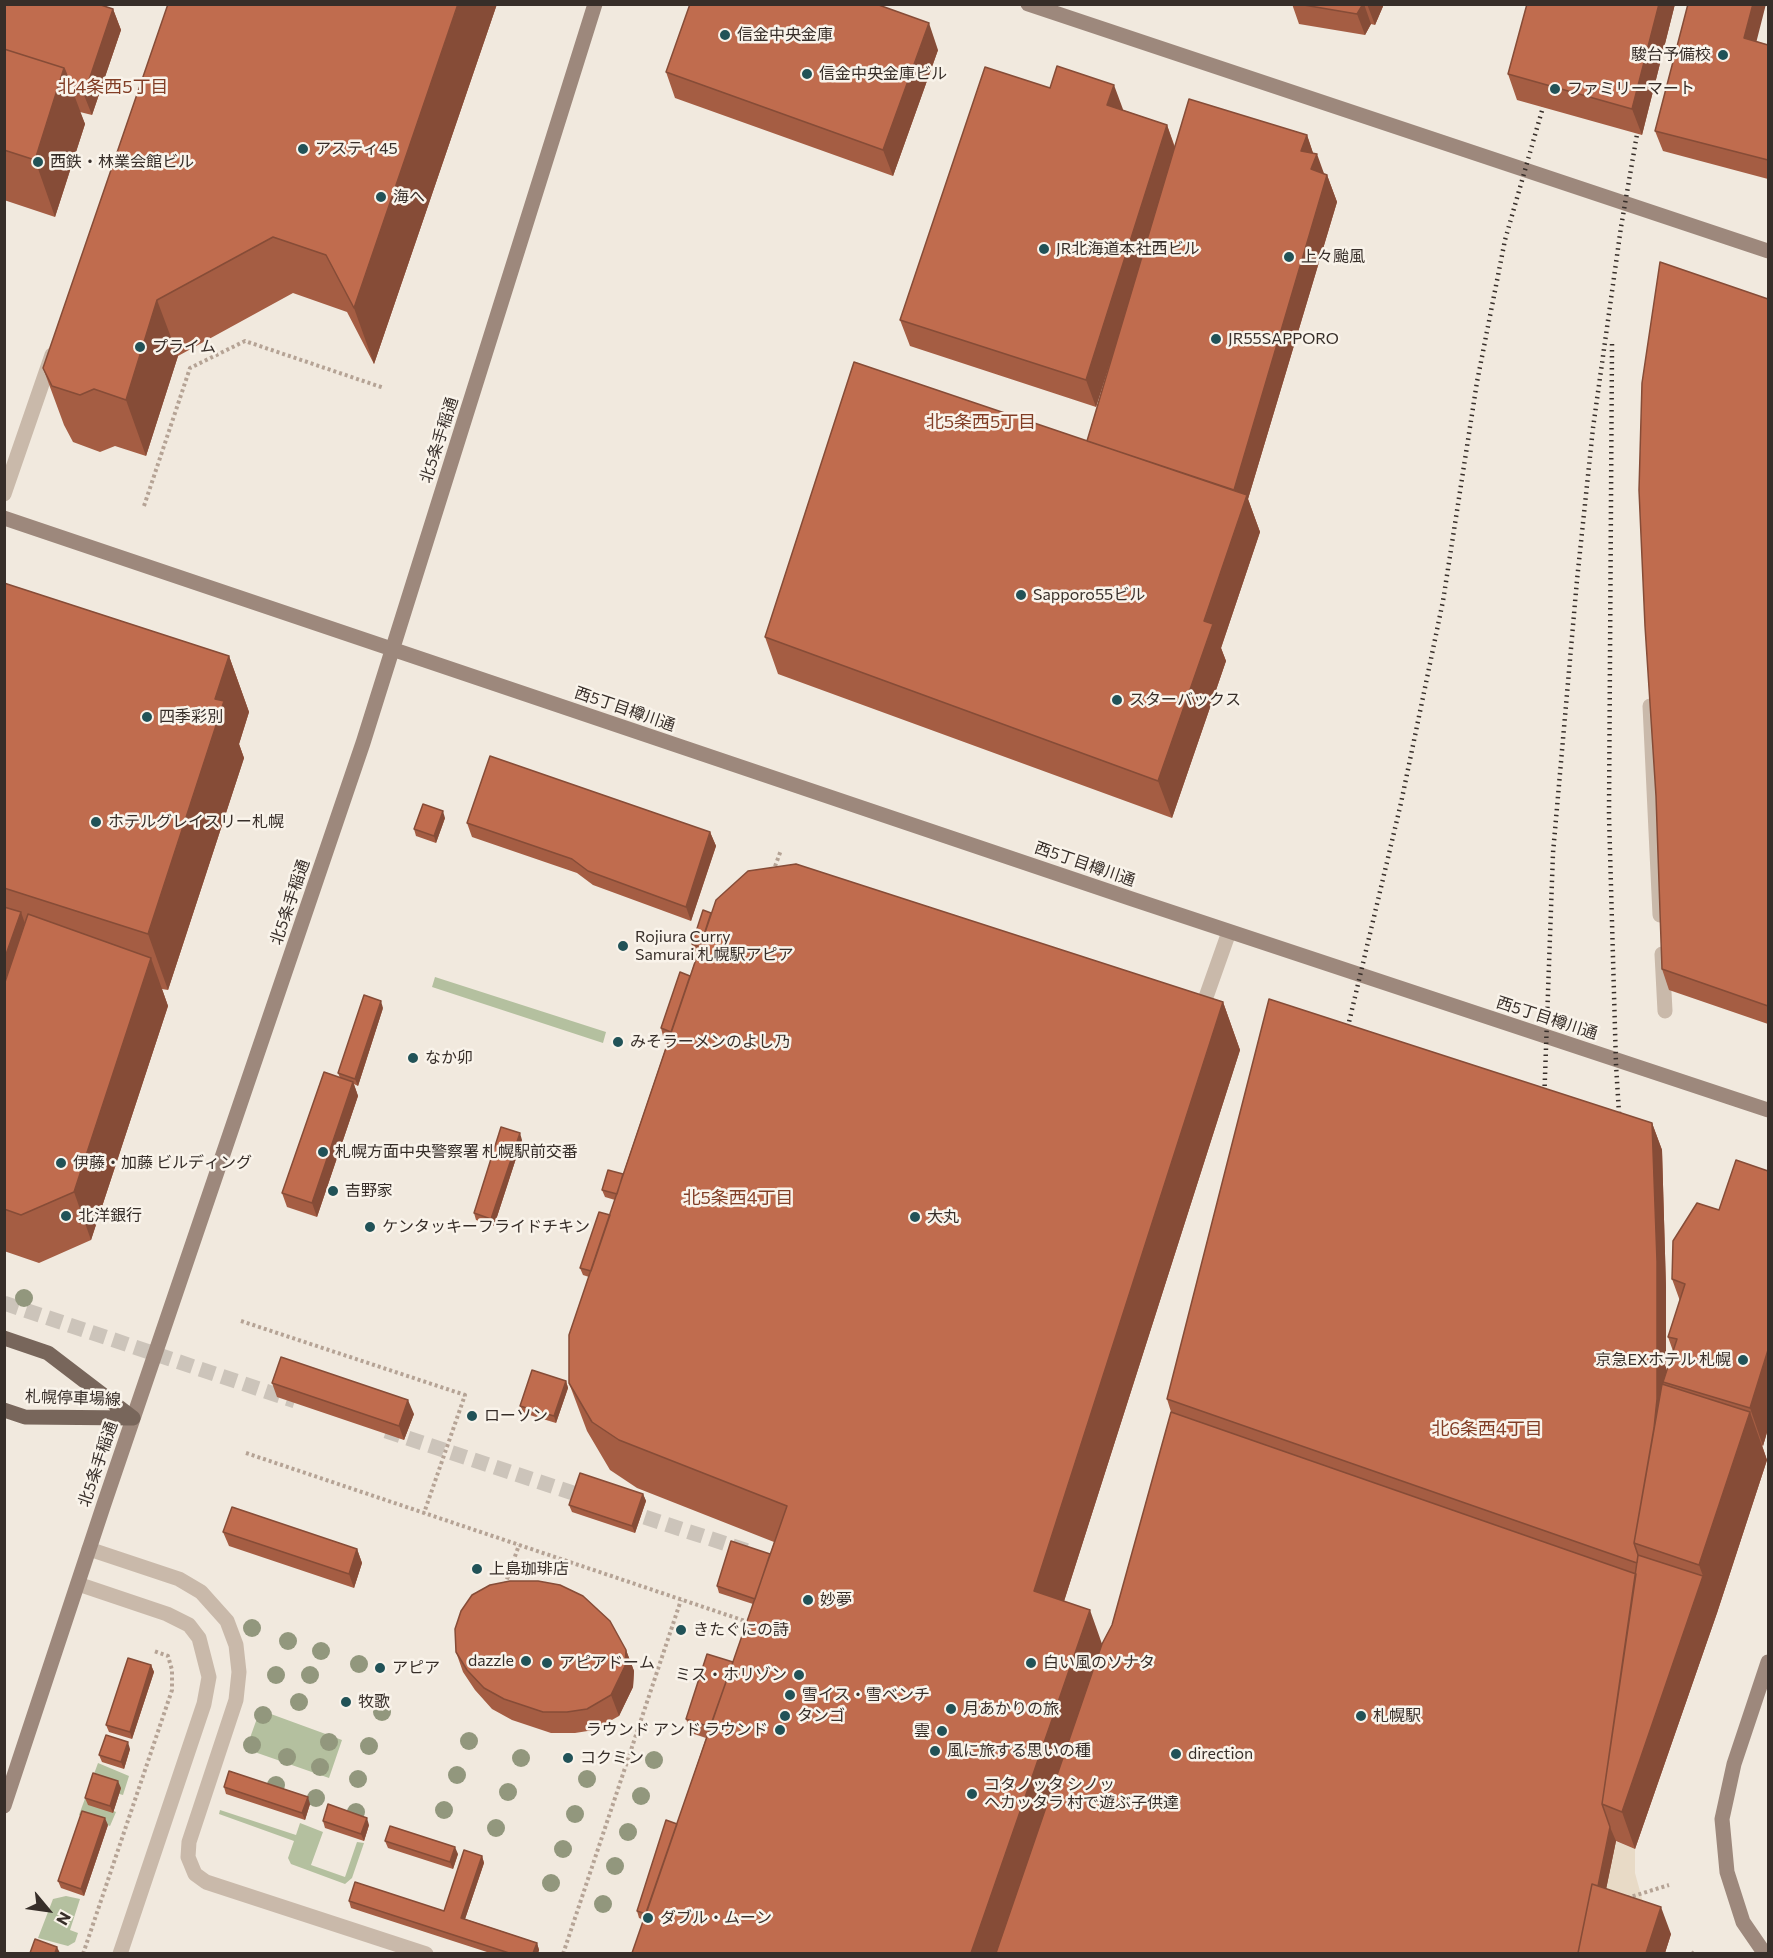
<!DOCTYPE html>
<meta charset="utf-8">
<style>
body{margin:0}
#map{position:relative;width:1773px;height:1958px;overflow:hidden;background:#f1e9de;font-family:Commissioner,sans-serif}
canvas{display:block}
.frame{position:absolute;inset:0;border:6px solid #372e29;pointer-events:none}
.north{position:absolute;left:18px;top:1880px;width:60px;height:60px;-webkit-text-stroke:4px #f9f3ea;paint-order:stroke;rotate:119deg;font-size:16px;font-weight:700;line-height:24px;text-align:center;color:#372e29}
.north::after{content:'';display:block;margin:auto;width:21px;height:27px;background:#372e29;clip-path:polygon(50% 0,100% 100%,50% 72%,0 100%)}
</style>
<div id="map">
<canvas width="1773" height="1958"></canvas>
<div class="frame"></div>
<div class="north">N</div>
</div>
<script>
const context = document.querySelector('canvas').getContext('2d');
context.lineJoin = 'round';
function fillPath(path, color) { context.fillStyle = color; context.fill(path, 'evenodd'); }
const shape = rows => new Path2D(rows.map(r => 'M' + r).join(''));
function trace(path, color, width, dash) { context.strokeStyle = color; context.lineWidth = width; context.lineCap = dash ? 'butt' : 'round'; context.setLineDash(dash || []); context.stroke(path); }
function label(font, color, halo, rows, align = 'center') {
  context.font = font + ' Commissioner,"Noto Sans JP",sans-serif'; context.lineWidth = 5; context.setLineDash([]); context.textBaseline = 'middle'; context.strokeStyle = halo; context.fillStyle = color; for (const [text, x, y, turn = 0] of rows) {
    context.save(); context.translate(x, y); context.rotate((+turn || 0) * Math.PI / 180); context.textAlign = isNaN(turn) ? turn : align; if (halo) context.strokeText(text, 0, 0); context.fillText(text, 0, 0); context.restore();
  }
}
const green = shape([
 [435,977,606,1032,603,1043,432,987],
 [260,1710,342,1740,329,1778,246,1749],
 [98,1763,129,1776,123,1795,93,1787,88,1801,116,1812,110,1826,79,1815],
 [220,1810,296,1835,300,1823,323,1832,311,1865,345,1877,357,1842,364,1843,352,1878,345,1884,291,1864,288,1858,294,1841,219,1814],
 [66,1896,80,1899,70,1930,78,1933,75,1942,68,1946,38,1938,53,1899]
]);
const plaza = shape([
 [1615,1841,1635,1849,1635,1873,1657,1953,1593,1954]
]);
const streetTunnel = shape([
 [4,1303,295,1401],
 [386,1431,591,1499],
 [623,1510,748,1551]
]);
const path = shape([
 [144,506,190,368,245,341,384,388],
 [773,872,781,850],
 [241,1321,465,1395,424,1513],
 [246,1453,751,1623],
 [505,1585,519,1545],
 [1627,1898,1669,1885],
 [83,1954,172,1690,172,1670,168,1656,154,1651],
 [563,1954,681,1600],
 [1692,1954,1696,1950]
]);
const lane = shape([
 [1650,706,1660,915],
 [1662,954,1665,1011],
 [1200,1014,1229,932],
 [89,1549,179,1579,201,1592,227,1621,236,1645,239,1672,236,1700,189,1842,188,1857,195,1874,206,1882,426,1954],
 [78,1584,167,1614,189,1625,199,1638,209,1677,204,1704,120,1954]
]);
const street = shape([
 [4,494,52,355]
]);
const secondary = shape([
 [1028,4,1768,251],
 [4,518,1132,899,1768,1110],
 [4,1806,104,1504,363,743,595,4],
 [1765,1954,1743,1922,1727,1872,1722,1819,1734,1764,1768,1662]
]);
const primary = shape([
 [4,1338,48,1353,133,1418],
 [4,1410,25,1417,133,1418]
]);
const rail = shape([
 [1612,344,1609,815,1616,1065,1620,1129],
 [1345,1039,1401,803,1443,601,1477,382,1505,240,1547,93],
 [1544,1104,1553,853,1577,580,1593,428,1621,227,1640,117]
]);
const trees = [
 [24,1298],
 [252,1628],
 [288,1641],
 [321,1651],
 [359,1664],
 [276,1675],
 [310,1675],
 [299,1702],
 [382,1712],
 [263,1715],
 [469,1741],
 [329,1742],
 [252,1745],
 [369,1746],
 [287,1757],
 [521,1758],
 [654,1760],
 [320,1767],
 [457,1775],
 [358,1779],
 [587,1779],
 [276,1785],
 [508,1792],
 [641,1796],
 [316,1798],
 [444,1810],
 [356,1812],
 [575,1814],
 [496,1828],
 [628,1832],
 [563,1849],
 [615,1866],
 [551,1883],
 [603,1904]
];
const wall = shape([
 [4,4,113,9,121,30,92,115,80,112,85,124,55,217,4,200],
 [497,4,374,364,347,312,293,293,178,356,146,456,115,446,100,452,73,442,64,425,43,368],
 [1292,4,1384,4,1375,25,1371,24,1365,35,1299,24],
 [1527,4,1675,4,1642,135,1517,100,1508,74],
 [1756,41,1768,45,1768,179,1663,151,1655,131],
 [938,50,893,176,675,98,666,72],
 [1123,110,1167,125,1175,147,1307,135,1313,153,1324,174,1327,175,1337,202,1248,499,1260,532,1221,648,1226,661,1172,818,778,674,765,637,1087,441,1111,360,1096,407,910,346,900,320],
 [1768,299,1768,1024,1669,990,1662,969],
 [4,583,229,656,249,712,239,744,244,758,168,990,162,989,168,1006,91,1240,39,1263,4,1251],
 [445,818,436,843,416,836,414,829],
 [467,823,710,832,716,846,691,921,593,885,577,873,472,837],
 [711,913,1223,1002,1240,1050,1064,1601,1102,1644,1112,1625,1171,1412,1167,1399,1652,1123,1662,1150,1666,1288,1666,1371,1673,1351,1668,1337,1680,1301,1672,1279,1719,1210,1768,1171,1768,1429,1763,1446,1762,1445,1767,1460,1717,1613,1635,1849,1616,1841,1606,1889,1671,1934,1665,1953,632,1953,644,1920,639,1918,637,1911,677,1824,706,1738,691,1733,686,1719,733,1662,753,1604,719,1593,717,1586,770,1554,774,1542,637,1488,610,1470,587,1431,569,1383,589,1277,583,1275,580,1268,610,1215,615,1200,605,1197,602,1190,623,1174,669,1038,663,1036,661,1028,690,976,698,952,694,951,692,944],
 [383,1008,358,1086,354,1084,358,1096,317,1217,287,1207,282,1193,340,1078,338,1073],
 [522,1140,494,1226,476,1220,474,1213],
 [566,1381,568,1388,556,1423,523,1413,520,1406],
 [272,1383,414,1414,404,1440,277,1397],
 [643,1494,646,1501,635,1533,572,1512,569,1505],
 [223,1532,357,1549,362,1563,354,1588,229,1546],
 [626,1650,634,1671,633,1687,619,1716,594,1730,575,1733,551,1733,512,1720,492,1709,475,1690,463,1672,456,1652],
 [151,1665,154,1672,132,1739,109,1732,106,1725],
 [130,1749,124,1769,102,1762,99,1755],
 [224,1787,310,1804,305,1820,226,1794],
 [121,1788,113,1813,88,1805,85,1798],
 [323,1821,369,1825,364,1841,325,1828],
 [108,1825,84,1896,61,1888,58,1881],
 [385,1841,458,1854,453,1869,388,1848],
 [482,1856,484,1863,465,1919,537,1943,539,1950,538,1953,490,1953,351,1908,349,1901,444,1911]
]);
const shadedWall = shape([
 [458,4,497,4,374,364,354,308],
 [1363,4,1364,4,1371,24,1365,35,1357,14],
 [1367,4,1384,4,1375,25],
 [1659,4,1675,4,1642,135,1632,109],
 [1753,4,1766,4,1752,59,1744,38],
 [113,9,121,30,92,115,84,95],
 [929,23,938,50,893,176,883,150],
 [64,68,85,124,55,217,35,160],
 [1114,85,1124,112,1107,105],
 [1167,125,1176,152,1096,407,1086,380],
 [1307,135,1315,159,1317,154,1326,179,1327,175,1337,202,1248,499,1260,532,1221,648,1226,661,1172,818,1158,781,1204,621,1234,490,1301,151],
 [157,300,178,356,146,456,126,400],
 [229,656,249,712,239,744,244,758,168,990,148,934,215,699],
 [443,811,445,818,436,843,434,836],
 [710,832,716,846,691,921,686,907],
 [21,912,38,961,4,1060,4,960],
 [151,958,168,1006,91,1240,74,1192],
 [381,1001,383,1008,358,1086,355,1079],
 [1223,1002,1240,1050,1052,1639,1034,1591],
 [353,1082,358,1096,317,1217,312,1203],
 [1652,1123,1662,1150,1666,1288,1666,1383,1663,1382,1666,1391,1656,1550],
 [520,1133,522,1140,494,1226,491,1219],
 [1768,1350,1768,1429,1763,1446,1750,1408],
 [566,1381,568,1388,556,1423,554,1416],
 [408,1400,414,1414,404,1440,399,1426],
 [1750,1412,1767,1460,1717,1613,1635,1849,1622,1812,1703,1576,1699,1565],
 [643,1494,646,1501,635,1533,632,1526],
 [357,1549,362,1563,354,1588,349,1574],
 [1090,1610,1107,1658,1005,1953,971,1953],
 [626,1650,634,1671,633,1687,619,1716,611,1695],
 [151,1665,154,1672,132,1739,130,1732],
 [128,1742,130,1749,124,1769,121,1762],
 [118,1781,121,1788,113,1813,110,1806],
 [308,1797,310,1804,305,1820,302,1813],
 [105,1818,108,1825,84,1896,81,1889],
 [367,1818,369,1825,364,1841,361,1834],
 [1610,1827,1616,1841,1593,1953,1585,1953],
 [455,1847,458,1854,453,1869,450,1862],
 [482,1856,484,1863,463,1925,461,1918],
 [1661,1907,1671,1934,1665,1953,1646,1953],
 [537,1943,539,1950,538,1953,533,1953],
 [57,1947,60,1953,55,1953]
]);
const building = shape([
 [4,4,98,4,113,9,84,95,73,91,64,68,4,49,4,4],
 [168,4,458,4,354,308,326,255,273,237,157,300,126,400,94,389,80,395,52,386,43,368,168,4],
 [690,4,876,4,929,23,883,150,666,72,690,4],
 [1298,4,1363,4,1357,14,1298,4],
 [1527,4,1659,4,1632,109,1508,74,1527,4],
 [1688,4,1753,4,1744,38,1768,45,1768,160,1655,131,1688,4],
 [4,49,64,68,35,160,4,150,4,49],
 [1057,66,1114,85,1107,105,1167,125,1086,380,900,320,985,67,1050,88,1057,66],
 [1189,99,1307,135,1301,151,1317,154,1311,169,1327,175,1234,490,1087,441,1189,99],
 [1660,262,1768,299,1768,1006,1662,969,1656,796,1645,626,1639,490,1642,383,1660,262],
 [854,362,1247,495,1204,621,1213,624,1158,781,765,637,854,362],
 [4,583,229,656,215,699,224,701,148,934,4,888,4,583],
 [490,756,710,832,686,907,588,871,572,859,467,823,490,756],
 [423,804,443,811,434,836,414,829,423,804],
 [796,864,1223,1002,1034,1591,1090,1610,971,1953,632,1953,787,1506,619,1440,592,1422,569,1383,569,1335,716,900,748,871,796,864],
 [4,907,21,912,4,960,4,907],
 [703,910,711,913,700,947,692,944,703,910],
 [28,914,151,958,74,1192,21,1215,4,1209,4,985,28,914],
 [680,972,690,976,671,1032,661,1028,680,972],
 [364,995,381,1001,355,1079,338,1073,364,995],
 [1269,999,1652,1123,1657,1261,1657,1399,1654,1428,1634,1543,1638,1555,1637,1563,1167,1399,1269,999],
 [324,1072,353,1082,312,1203,282,1193,324,1072],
 [501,1127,520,1133,491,1219,474,1213,501,1127],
 [1736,1160,1768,1171,1768,1350,1750,1408,1663,1382,1677,1339,1668,1337,1685,1284,1672,1279,1673,1241,1697,1203,1719,1210,1736,1160],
 [608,1170,623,1174,617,1194,602,1190,608,1170],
 [599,1212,610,1215,591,1271,580,1268,599,1212],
 [281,1357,408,1400,399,1426,272,1383,281,1357],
 [532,1370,566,1381,554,1416,520,1406,532,1370],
 [1662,1384,1750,1412,1699,1565,1634,1543,1662,1384],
 [1171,1412,1636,1574,1602,1804,1610,1827,1598,1886,1592,1884,1578,1953,996,1953,1102,1644,1112,1625,1171,1412],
 [580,1473,643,1494,632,1526,569,1505,580,1473],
 [232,1507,357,1549,349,1574,223,1532,232,1507],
 [731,1541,770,1554,755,1599,717,1586,731,1541],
 [1638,1555,1703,1576,1622,1812,1602,1804,1638,1555],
 [510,1581,538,1581,560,1585,583,1596,610,1621,626,1650,625,1666,611,1695,587,1709,567,1712,543,1712,504,1699,484,1688,467,1670,456,1652,455,1629,461,1611,472,1595,490,1585,510,1581],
 [707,1654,733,1662,710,1727,686,1719,707,1654],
 [128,1658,151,1665,130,1732,106,1725,128,1658],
 [106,1735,128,1742,121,1762,99,1755,106,1735],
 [229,1771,308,1797,302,1813,224,1787,229,1771],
 [93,1773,118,1781,110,1806,85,1798,93,1773],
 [328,1804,367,1818,361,1834,323,1821,328,1804],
 [82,1811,105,1818,81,1889,58,1881,82,1811],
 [666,1820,677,1824,646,1914,637,1911,666,1820],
 [390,1826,455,1847,450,1862,385,1841,390,1826],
 [464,1850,482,1856,461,1918,537,1943,533,1953,509,1953,349,1901,355,1882,444,1911,464,1850],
 [1592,1884,1661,1907,1646,1953,1578,1953,1592,1884],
 [35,1939,57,1947,55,1953,30,1953,35,1939]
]);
const markers = [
 [725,35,6,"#215257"],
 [1723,55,6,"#215257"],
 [807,74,6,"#215257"],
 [1555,89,6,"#215257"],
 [303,149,6,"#215257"],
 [38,162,6,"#215257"],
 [381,197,6,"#215257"],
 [1044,249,6,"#215257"],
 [1289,257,6,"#215257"],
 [1216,339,6,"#215257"],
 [140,347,6,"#215257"],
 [1021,595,6,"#215257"],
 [1117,700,6,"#215257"],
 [147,717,6,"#215257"],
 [96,822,6,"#215257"],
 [623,946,6,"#215257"],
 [618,1042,6,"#215257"],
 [413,1058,6,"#215257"],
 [323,1152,6,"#215257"],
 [61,1163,6,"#215257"],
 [333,1191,6,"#215257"],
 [66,1216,6,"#215257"],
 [915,1217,6,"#215257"],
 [370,1227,6,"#215257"],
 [1743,1360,6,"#215257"],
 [472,1416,6,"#215257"],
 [477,1569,6,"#215257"],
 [808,1600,6,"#215257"],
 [681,1630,6,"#215257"],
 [526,1661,6,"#215257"],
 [547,1663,6,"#215257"],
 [1031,1663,6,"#215257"],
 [380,1668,6,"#215257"],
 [799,1675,6,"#215257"],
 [790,1695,6,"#215257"],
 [346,1702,6,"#215257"],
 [951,1709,6,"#215257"],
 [785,1716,6,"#215257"],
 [1361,1716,6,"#215257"],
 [780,1730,6,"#215257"],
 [942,1731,6,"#215257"],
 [935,1751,6,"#215257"],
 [1176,1754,6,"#215257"],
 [568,1758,6,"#215257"],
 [972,1794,6,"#215257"],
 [648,1918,6,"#215257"]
];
const poiNames = [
 ["信金中央金庫",737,35],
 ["駿台予備校",1711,55,"right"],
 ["信金中央金庫ビル",819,74],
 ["ファミリーマート",1567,89],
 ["アスティ45",315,149],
 ["西鉄・林業会館ビル",50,162],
 ["海へ",393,197],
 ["JR北海道本社西ビル",1056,249],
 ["上々颱風",1301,257],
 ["JR55SAPPORO",1228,339],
 ["プライム",152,347],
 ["Sapporo55ビル",1033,595],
 ["スターバックス",1129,700],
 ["四季彩別",159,717],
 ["ホテルグレイスリー札幌",108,822],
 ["Rojiura Curry",635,937],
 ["Samurai 札幌駅アピア",635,955],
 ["みそラーメンのよし乃",630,1042],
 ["なか卯",425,1058],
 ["札幌方面中央警察署 札幌駅前交番",335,1152],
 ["伊藤・加藤 ビルディング",73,1163],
 ["吉野家",345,1191],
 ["北洋銀行",78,1216],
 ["大丸",927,1217],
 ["ケンタッキーフライドチキン",382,1227],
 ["京急EXホテル 札幌",1731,1360,"right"],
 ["ローソン",484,1416],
 ["上島珈琲店",489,1569],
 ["妙夢",820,1600],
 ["きたぐにの詩",693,1630],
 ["dazzle",514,1661,"right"],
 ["アピアドーム",559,1663],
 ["白い風のソナタ",1043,1663],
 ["アピア",392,1668],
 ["ミス・ホリゾン",787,1675,"right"],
 ["雪イス・雪ベンチ",802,1695],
 ["牧歌",358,1702],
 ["月あかりの旅",963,1709],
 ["タンゴ",797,1716],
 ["札幌駅",1373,1716],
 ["ラウンド アンド ラウンド",768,1730,"right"],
 ["雲",930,1731,"right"],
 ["風に旅する思いの種",947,1751],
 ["direction",1188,1754],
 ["コクミン",580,1758],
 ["コタノッタ シノッ",984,1785],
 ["ヘカッタラ 村で遊ぶ子供達",984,1803],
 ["ダブル・ムーン",660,1918]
];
const streetNames = [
 ["北5条手稲通",439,440,-72],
 ["西5丁目樽川通",625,709,19],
 ["西5丁目樽川通",1085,864,19],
 ["北5条手稲通",290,902,-71],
 ["西5丁目樽川通",1547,1018,18],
 ["札幌停車場線",73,1398,2],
 ["北5条手稲通",98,1464,-71]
];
const neighbourhoodNames = [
 ["北4条西5丁目",113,87],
 ["北5条西5丁目",981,422],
 ["北5条西4丁目",738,1198],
 ["北6条西4丁目",1487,1429]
];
fillPath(green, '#b4c09f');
fillPath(plaza, '#e8dac6');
trace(streetTunnel, '#ccc4ba', 15, [15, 8]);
trace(path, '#b5a395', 4, [3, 3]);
trace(lane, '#c9b9aa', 15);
trace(street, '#c9b9aa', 15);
trace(secondary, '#9d887c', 15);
trace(primary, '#78665b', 15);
trace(rail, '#372e29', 4.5, [1.5, 4.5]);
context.fillStyle = '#92977d';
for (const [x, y] of trees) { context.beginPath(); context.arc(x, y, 9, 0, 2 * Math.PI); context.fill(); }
fillPath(wall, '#a55d43');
fillPath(shadedWall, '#864c37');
fillPath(building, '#c06c4e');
trace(building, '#864c37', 1.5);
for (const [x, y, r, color] of markers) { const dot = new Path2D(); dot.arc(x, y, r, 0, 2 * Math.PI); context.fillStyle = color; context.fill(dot); trace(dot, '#f9f3ea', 2); }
label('16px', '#372e29', '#f9f3ea', poiNames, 'left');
label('16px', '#372e29', '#f9f3ea', streetNames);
label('18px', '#823e26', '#f9f3ea', neighbourhoodNames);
</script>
